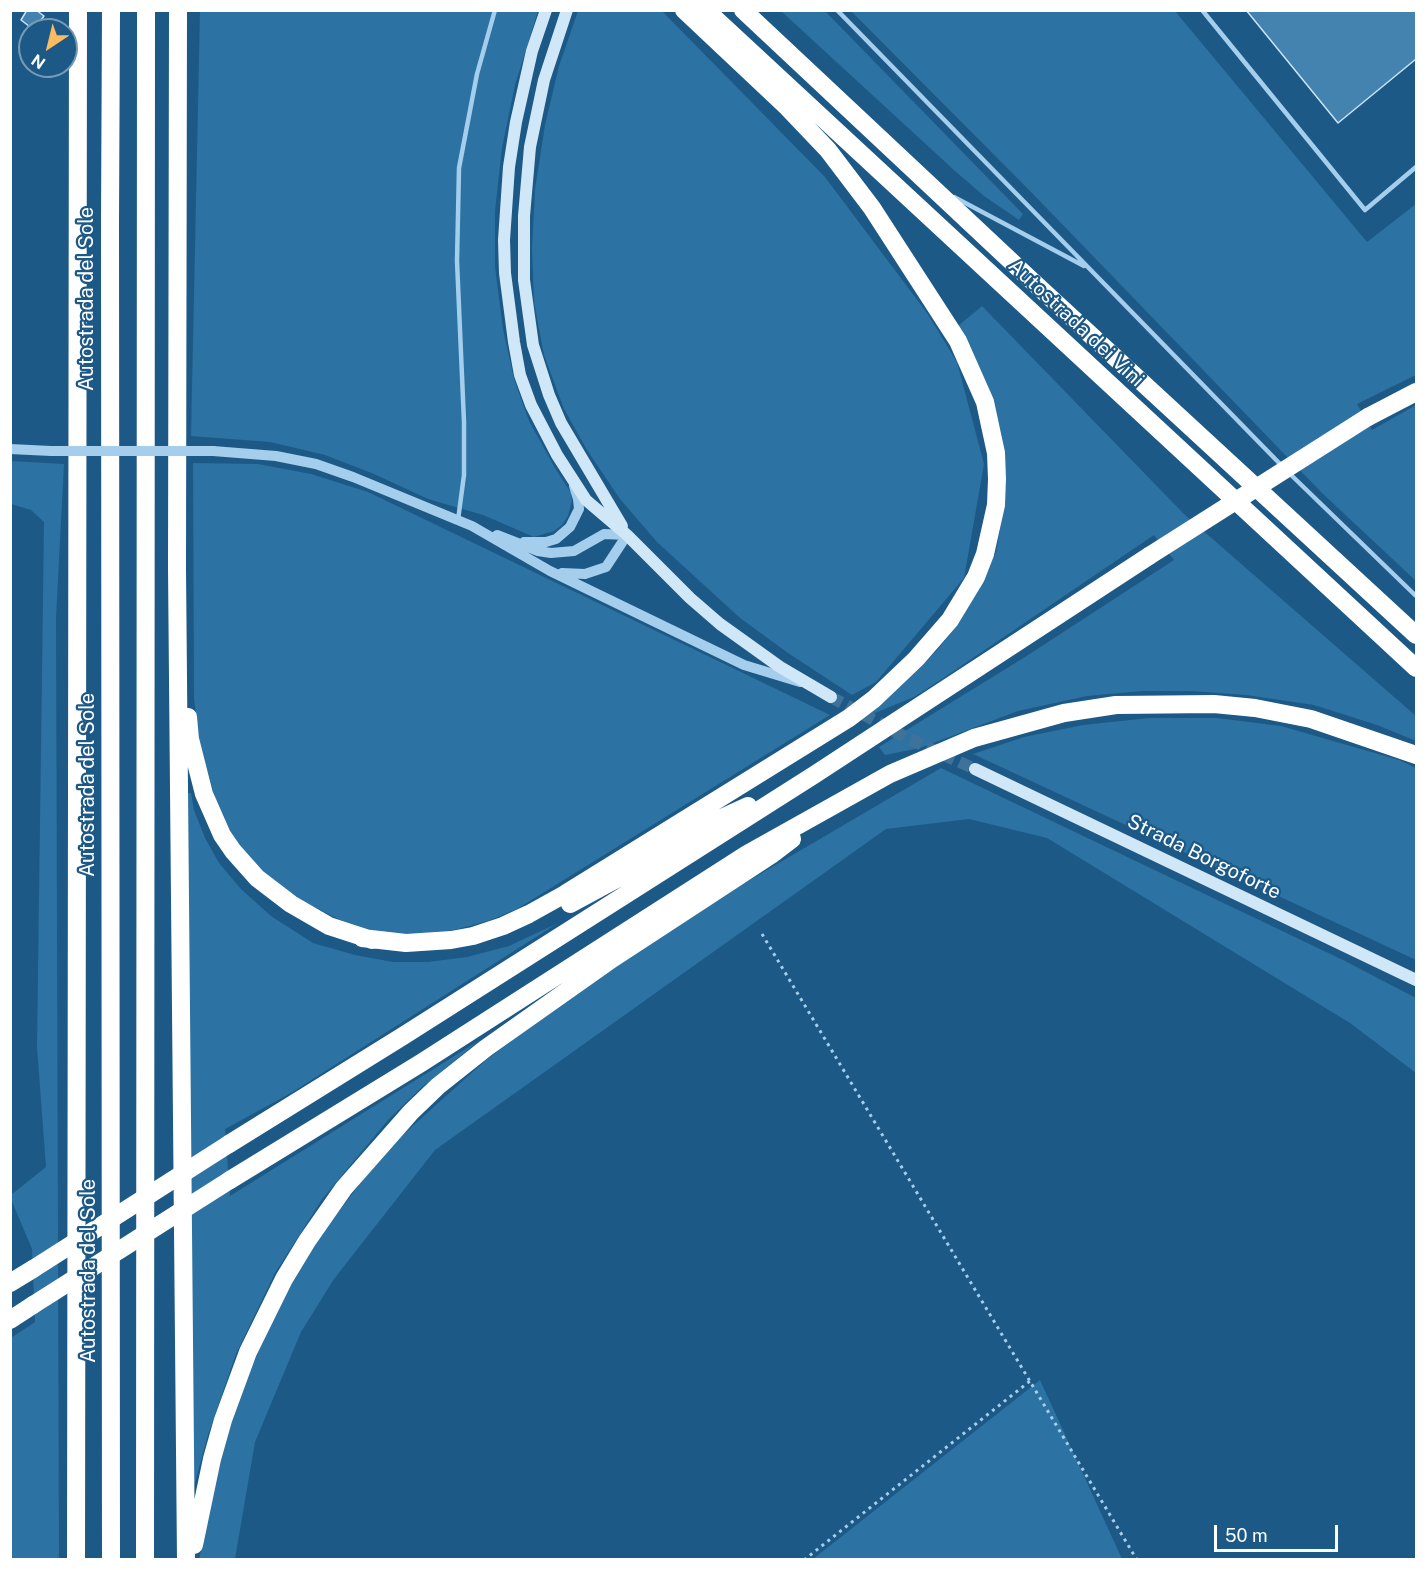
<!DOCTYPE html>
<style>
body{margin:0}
#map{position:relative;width:1427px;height:1570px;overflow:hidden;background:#1c5986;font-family:"Public Sans",sans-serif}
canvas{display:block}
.frame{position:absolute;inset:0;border:12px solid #fff;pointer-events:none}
.north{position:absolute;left:18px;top:18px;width:60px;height:60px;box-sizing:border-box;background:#1c5986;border:2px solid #779bb6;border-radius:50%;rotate:215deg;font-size:16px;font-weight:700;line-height:24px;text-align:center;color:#fff}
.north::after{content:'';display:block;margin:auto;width:21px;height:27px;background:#fcba61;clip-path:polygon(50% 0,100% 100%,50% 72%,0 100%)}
.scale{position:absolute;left:1214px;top:1525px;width:124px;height:27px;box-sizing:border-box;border:3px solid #fff;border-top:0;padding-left:8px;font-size:18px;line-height:21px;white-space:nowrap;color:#fff;-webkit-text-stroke:4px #1c5986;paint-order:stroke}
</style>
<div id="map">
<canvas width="1427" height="1570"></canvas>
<div class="frame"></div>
<div class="north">N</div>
<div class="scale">50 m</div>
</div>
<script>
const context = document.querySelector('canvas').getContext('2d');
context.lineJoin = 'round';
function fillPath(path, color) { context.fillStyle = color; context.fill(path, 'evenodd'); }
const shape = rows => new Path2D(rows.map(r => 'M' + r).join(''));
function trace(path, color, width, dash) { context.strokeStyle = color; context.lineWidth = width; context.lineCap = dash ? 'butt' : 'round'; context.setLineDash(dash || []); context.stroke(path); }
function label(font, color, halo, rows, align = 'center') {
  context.font = font + ' "Public Sans",sans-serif'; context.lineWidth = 4.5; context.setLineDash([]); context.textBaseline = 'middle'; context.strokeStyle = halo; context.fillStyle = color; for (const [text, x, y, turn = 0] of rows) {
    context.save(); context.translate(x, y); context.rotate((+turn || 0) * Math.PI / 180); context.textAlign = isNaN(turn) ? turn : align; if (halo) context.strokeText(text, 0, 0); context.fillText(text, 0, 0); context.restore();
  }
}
const green = shape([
 [200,11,538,11,515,85,502,148,495,211,495,267,503,329,514,379,529,421,555,468,571,493,572,501,568,516,562,525,554,531,534,537,483,515,428,499,374,474,325,455,270,442,191,436],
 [578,11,662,11,825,177,927,313,957,362,984,464,964,578,876,682,852,695,788,653,740,618,657,542,620,499,587,450,564,409,544,355,534,302,532,249,535,189,545,125,559,66],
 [781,11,825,11,1023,214,1019,220,984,196,955,171],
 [851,11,1175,11,1367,242,1416,204,1416,375,1357,404,1372,430,1416,405,1416,581,1322,493,1032,193],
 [982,306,1185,515,1416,716,1416,741,1377,725,1314,705,1246,695,1192,691,1142,691,1087,696,1018,711,920,748,885,755,879,747,1025,657,1174,560,1154,535,942,679,914,697,858,720,919,669,938,649,959,623,978,591,996,552,1003,513,1006,481,1002,437,993,400,958,326],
 [11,461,64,464,56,618,59,1559,11,1560,11,1338,35,1322,32,1249,11,1199,11,1195,46,1167,37,1047,44,522,31,510,11,504],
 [193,463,258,464,311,474,368,492,830,715,517,909,488,921,454,930,418,934,381,933,340,920,303,901,270,879,248,857,228,829,216,802,199,740,194,698],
 [1149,718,1217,718,1281,726,1399,760,1416,768,1416,960,973,754,1024,737,1083,725],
 [941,768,1345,961,1416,998,1416,1073,1350,1023,1047,838,969,819,886,829,435,1150,334,1279,301,1332,255,1442,235,1559,199,1560,219,1461,239,1399,264,1337,285,1294,313,1246,365,1177,396,1141,486,1060,557,1007,697,911],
 [187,793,191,793,194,810,205,838,219,863,241,889,271,916,313,943,355,955,393,962,428,962,467,957,509,946,558,923,291,1093,225,1129,230,1196,480,1040,421,1088,389,1119,323,1198,298,1237,275,1273,236,1354,208,1435,193,1490],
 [1040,1380,1122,1559,813,1559]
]);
const building = shape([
 [27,10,36,10,44,16,34,30,21,20,27,10],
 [1246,10,1416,10,1416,59,1338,123,1246,10]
]);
const secondaryTunnel = shape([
 [831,697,907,738,975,769]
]);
const path = shape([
 [762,934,1137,1560],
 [804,1560,1030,1381]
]);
const service = shape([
 [837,10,1283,467],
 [1202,10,1365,210,1416,167],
 [954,197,1084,266],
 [1289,473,1416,596],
 [458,520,464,475,464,422,457,261,459,168,477,74,495,10]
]);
const tertiary = shape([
 [10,449,51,451],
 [213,451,276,456,316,464,353,477,472,526,550,571,744,665,800,682],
 [497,535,538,551,551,553,574,551,604,534,627,535,606,567,585,574,562,573],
 [524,542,546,542,556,539,570,527,579,509,578,499,574,486]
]);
const secondary = shape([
 [546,10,532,51,516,122,509,167,504,240,505,273,514,342,520,375,531,405,557,455,586,500,627,535,690,598,720,624,780,667,831,697],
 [567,10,544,80,530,147,524,216,524,280,533,345,549,395,561,423,622,526],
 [975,769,1416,980]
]);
const motorway = shape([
 [178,10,177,568,186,1560],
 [706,10,1416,668],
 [743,10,1030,279,1416,635],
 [1368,417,1416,392],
 [188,717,190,739,204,794,222,835,233,851,257,878,291,904,329,926,372,940],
 [570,904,646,863,713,822,748,806],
 [362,938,406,943,451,940,473,936,503,926,529,914,565,894,849,718,874,699,916,659,950,620,976,577,985,554,996,505,997,479,996,453,985,402,958,341,872,208,828,150,787,107,684,10],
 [229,1144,403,1036,814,775,1149,556],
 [230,1180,421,1063,747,854,890,774,974,738,1064,713,1116,705,1214,704,1255,708,1311,719,1416,755],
 [10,1283,33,1269],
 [10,1320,33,1305],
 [194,1545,212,1459,223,1420,248,1352,284,1279,307,1241,344,1188,411,1112,438,1086,486,1048,612,959,771,855,792,839],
 [76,1560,78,10],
 [111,1560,110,222,111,10],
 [145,1560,146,10]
]);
const tertiaryBridge = shape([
 [51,451,213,451]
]);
const motorwayBridge = shape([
 [1149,556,1368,417],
 [33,1269,229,1144],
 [33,1305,230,1180]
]);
const streetNames = [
 ["Autostrada del Sole",87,299,-90],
 ["Autostrada dei Vini",1076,323,43],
 ["Autostrada del Sole",88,785,-90],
 ["Strada Borgoforte",1204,857,26],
 ["Autostrada del Sole",89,1271,-90]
];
fillPath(green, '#2c72a3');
fillPath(building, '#4483af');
trace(building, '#c9e5f8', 1.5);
trace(secondaryTunnel, '#3e7298', 12, [12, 6]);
trace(path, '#a4ceeb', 3, [3, 4.5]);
trace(service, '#a4ceeb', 4.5);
trace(tertiary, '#a4ceeb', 10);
trace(secondary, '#d0e7f8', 12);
trace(motorway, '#fff', 18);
trace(tertiaryBridge, '#a4ceeb', 10);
trace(motorwayBridge, '#fff', 18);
label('20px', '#fff', '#1c5986', streetNames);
</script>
